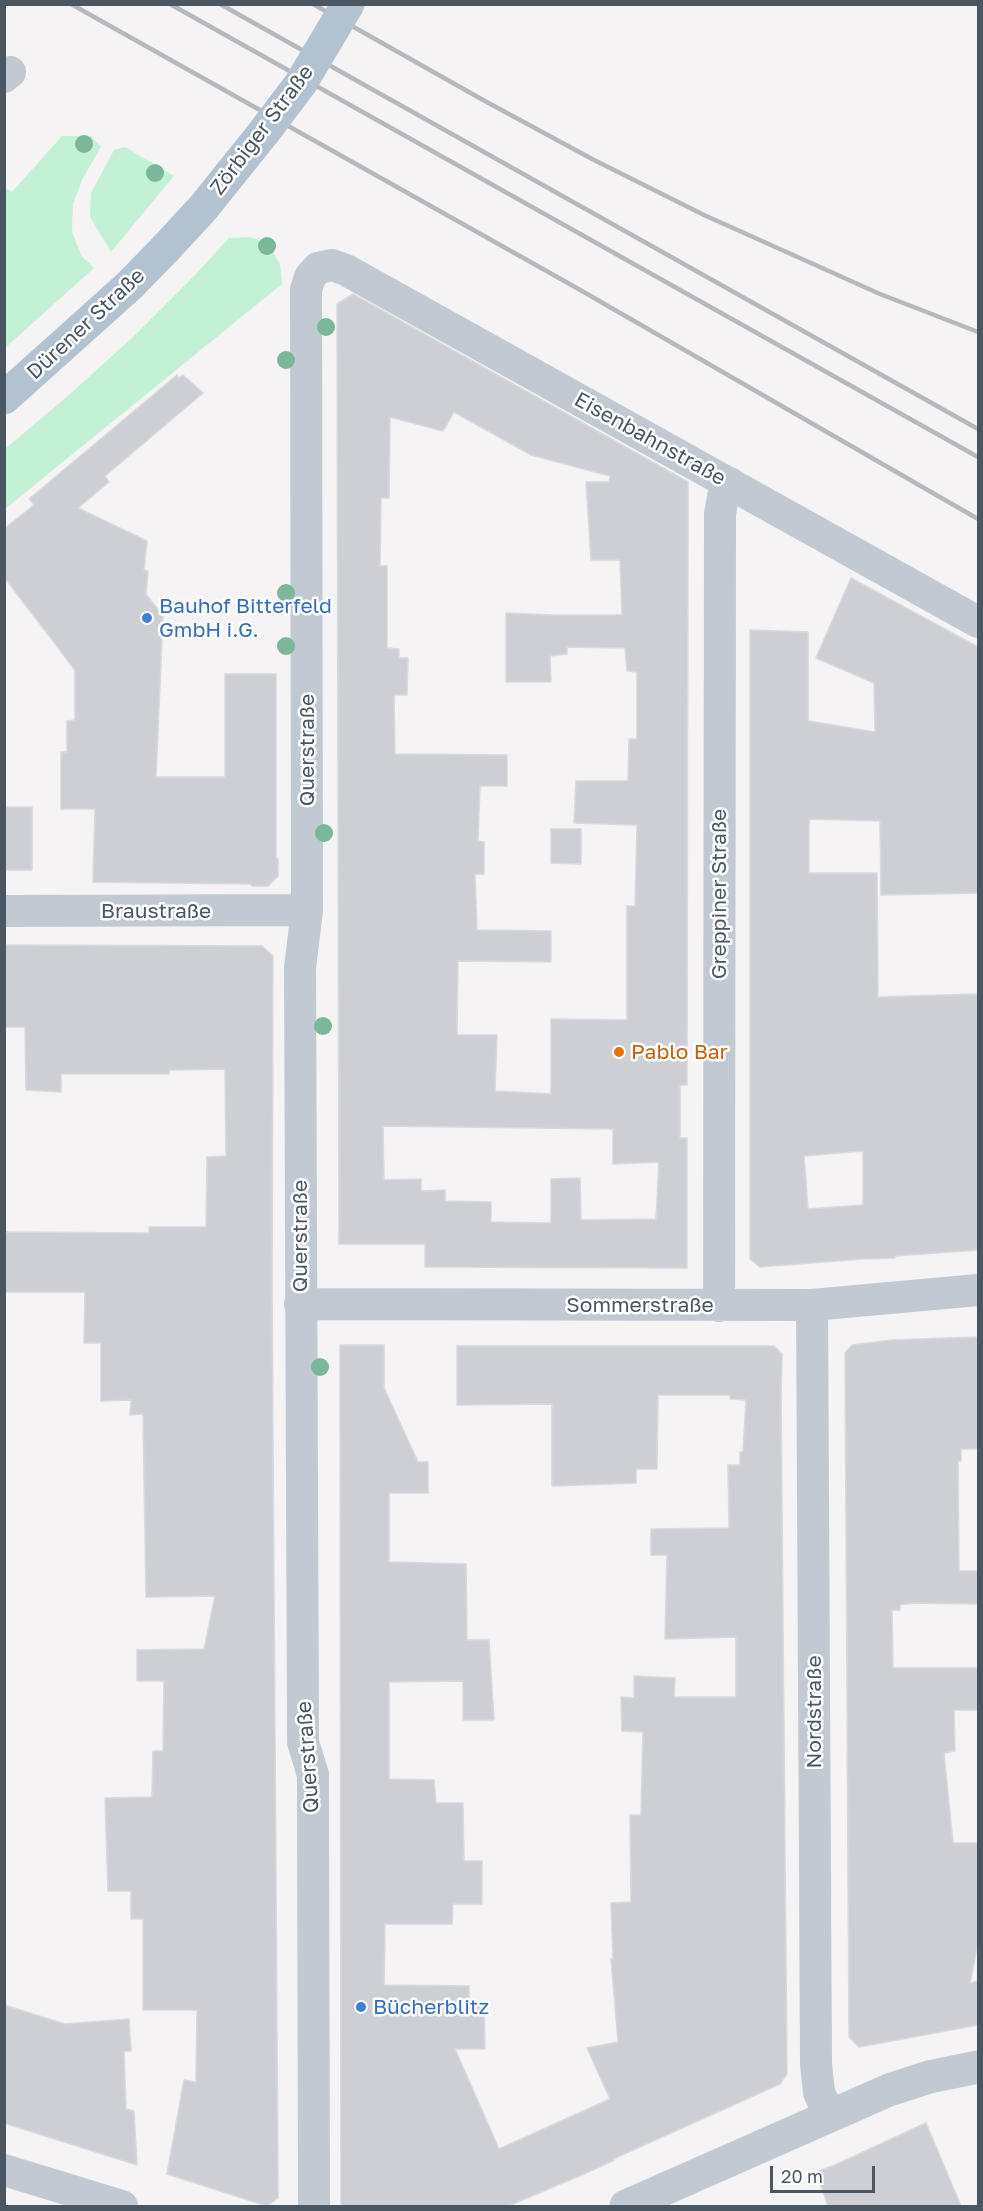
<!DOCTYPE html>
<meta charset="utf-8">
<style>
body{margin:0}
#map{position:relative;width:983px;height:2211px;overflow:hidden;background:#f5f3f3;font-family:"Golos Text",sans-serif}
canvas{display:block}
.frame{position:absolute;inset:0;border:6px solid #4a5661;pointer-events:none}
.scale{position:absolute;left:770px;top:2166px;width:105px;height:27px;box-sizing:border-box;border:3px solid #4a5661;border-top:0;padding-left:8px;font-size:18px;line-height:21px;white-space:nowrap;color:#4a5661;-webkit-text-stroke:4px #fff;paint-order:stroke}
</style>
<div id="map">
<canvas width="983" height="2211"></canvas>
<div class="frame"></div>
<div class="scale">20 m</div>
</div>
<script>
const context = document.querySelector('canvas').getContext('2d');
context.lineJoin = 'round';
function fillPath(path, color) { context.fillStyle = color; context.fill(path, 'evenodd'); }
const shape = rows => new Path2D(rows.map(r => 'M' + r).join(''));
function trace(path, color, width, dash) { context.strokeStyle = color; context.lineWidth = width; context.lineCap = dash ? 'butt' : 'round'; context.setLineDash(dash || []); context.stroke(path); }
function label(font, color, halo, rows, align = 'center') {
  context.font = font + ' "Golos Text",sans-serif'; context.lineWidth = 5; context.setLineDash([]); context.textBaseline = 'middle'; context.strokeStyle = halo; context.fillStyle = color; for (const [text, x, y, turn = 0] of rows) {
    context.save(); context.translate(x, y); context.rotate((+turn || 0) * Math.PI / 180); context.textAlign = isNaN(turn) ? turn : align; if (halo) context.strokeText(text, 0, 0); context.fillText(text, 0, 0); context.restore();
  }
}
const green = shape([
 [62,136,91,136,101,147,82,180,73,204,72,232,81,255,94,268,5,348,5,188,12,192],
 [125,147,174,176,111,252,90,217,91,193,114,150],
 [250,237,267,243,280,264,282,284,5,509,5,449,70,394,134,336,195,275,229,238]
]);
const building = shape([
 [353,294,688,482,687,1085,680,1085,680,1138,687,1138,687,1268,425,1267,425,1244,339,1244,337,304,353,294],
 [454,412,531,455,610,476,609,482,586,482,591,560,620,560,622,615,551,615,506,613,506,682,551,682,550,656,567,654,567,647,625,648,627,671,637,672,637,739,629,739,628,781,576,781,574,823,637,825,635,906,627,906,627,1020,551,1019,551,1094,495,1091,497,1035,457,1035,458,961,551,962,551,931,477,930,475,874,484,874,484,842,478,841,480,786,507,786,507,755,395,754,394,695,407,695,408,658,399,658,399,649,387,648,387,566,380,566,381,498,389,498,390,417,443,431,454,412],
 [383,1126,613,1129,613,1164,659,1162,656,1219,581,1220,580,1178,551,1179,551,1223,491,1222,491,1202,445,1201,445,1190,421,1191,421,1179,384,1180,383,1126],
 [177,375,179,378,183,375,203,393,105,476,109,482,78,508,147,541,144,570,148,571,146,594,163,616,156,777,225,777,225,674,276,674,276,858,278,859,278,876,268,886,252,886,251,884,93,882,95,809,61,809,61,752,67,752,67,721,75,720,75,670,4,577,4,529,34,505,29,499,177,375],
 [851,578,978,647,978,893,881,895,880,821,809,819,809,873,877,873,878,997,978,994,978,1250,895,1256,895,1258,862,1259,760,1267,750,1259,750,630,808,632,808,721,875,732,874,683,816,658,851,578],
 [863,1151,863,1205,808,1209,804,1156,863,1151],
 [4,807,32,807,32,870,4,870,4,807],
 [551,829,581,829,581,864,551,863,551,829],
 [4,945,262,946,273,956,272,1286,278,2178,278,2198,267,2206,167,2174,184,2080,196,2082,197,2010,143,2010,143,1919,131,1919,131,1891,108,1891,105,1798,152,1797,153,1751,163,1751,164,1681,137,1681,137,1650,204,1649,215,1596,146,1597,143,1414,130,1415,131,1400,101,1401,101,1343,84,1343,85,1292,4,1292,4,1232,149,1233,149,1227,206,1227,207,1157,226,1156,225,1069,169,1070,169,1074,61,1074,61,1092,26,1090,25,1027,4,1027,4,945],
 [978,1337,978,1449,961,1449,961,1461,958,1461,959,1571,978,1571,978,1604,913,1603,900,1605,900,1610,892,1610,893,1668,978,1668,978,1710,954,1710,955,1751,944,1753,953,1843,978,1843,978,1943,970,1983,978,1981,978,2025,859,2047,849,2037,845,1353,852,1345,892,1340,978,1337],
 [340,1345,384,1345,384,1388,418,1462,428,1462,428,1493,389,1493,389,1562,466,1564,467,1640,489,1640,494,1720,463,1720,463,1681,389,1682,389,1779,434,1780,436,1803,463,1803,464,1861,482,1861,482,1904,453,1904,452,1924,385,1924,384,1985,469,1986,469,2007,484,2005,485,2049,455,2049,499,2149,610,2099,587,2048,618,2042,611,1959,613,1959,611,1903,631,1902,630,1815,641,1815,643,1732,622,1731,621,1697,634,1698,634,1676,675,1678,674,1697,736,1697,736,1637,665,1639,667,1555,651,1555,651,1529,729,1528,728,1465,740,1465,740,1452,743,1452,746,1400,730,1399,730,1395,658,1395,657,1469,636,1469,636,1483,552,1486,552,1404,457,1405,457,1346,774,1346,782,1354,781,1395,787,2074,780,2084,613,2159,614,2160,584,2174,508,2206,341,2206,340,1345],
 [4,2005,65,2024,129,2019,131,2051,124,2051,126,2109,134,2111,137,2165,4,2123,4,2005],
 [926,2123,961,2206,828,2206,816,2172,835,2165,926,2123]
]);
const minor = shape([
 [4,77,10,72],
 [4,911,307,910],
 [300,1304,812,1305,978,1290],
 [812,1305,816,2064,819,2092,829,2116],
 [719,1306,720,514,723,497,730,483],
 [4,2170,122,2206],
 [314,2206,313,1775,303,1742,300,968,307,910,306,290,310,277,318,268,332,265,346,270,978,622]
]);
const tertiary = shape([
 [626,2206,889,2090,929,2077,978,2067]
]);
const primary = shape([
 [4,398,130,285,166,248]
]);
const rail = shape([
 [71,4,575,287,978,519],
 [170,4,978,457],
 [220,4,978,429],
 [313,4,483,100,594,160,704,215,880,294,978,332]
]);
const primaryBridge = shape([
 [166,248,203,208,264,132,301,83,348,4]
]);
const trees = [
 [84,144],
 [155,173],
 [267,246],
 [326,327],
 [286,360],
 [286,593],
 [286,646],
 [324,833],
 [323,1026],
 [320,1367]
];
const markers = [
 [147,618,6,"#3f7fe0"],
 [619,1052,6,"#e8710a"],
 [361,2007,6,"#3f7fe0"]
];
const streetNames = [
 ["Zörbiger Straße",262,130,-53],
 ["Dürener Straße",86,324,-43],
 ["Eisenbahnstraße",650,439,29],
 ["Querstraße",307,750,-90],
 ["Greppiner Straße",719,894,-90],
 ["Braustraße",156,911],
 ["Querstraße",300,1236,-90],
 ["Sommerstraße",640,1305],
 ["Nordstraße",814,1712,-90],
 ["Querstraße",308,1757,-94]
];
const shopNames = [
 ["Bauhof Bitterfeld",159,606],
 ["GmbH i.G.",159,630],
 ["Bücherblitz",373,2007]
];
const foodNames = [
 ["Pablo Bar",631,1052]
];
fillPath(green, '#c3f1d5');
fillPath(building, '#cdcfd5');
trace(building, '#d7d9de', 1.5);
trace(minor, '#c1cad2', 32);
trace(tertiary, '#c1cad2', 33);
trace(primary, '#b3c2d1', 33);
trace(rail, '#b5b8bd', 4.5);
trace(primaryBridge, '#b3c2d1', 33);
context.fillStyle = '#7bb799';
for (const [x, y] of trees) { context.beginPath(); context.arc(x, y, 9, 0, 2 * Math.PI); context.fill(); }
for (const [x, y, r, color] of markers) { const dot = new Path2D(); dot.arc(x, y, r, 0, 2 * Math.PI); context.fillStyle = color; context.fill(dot); trace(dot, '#fff', 2); }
label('21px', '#4a5661', '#fff', streetNames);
label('21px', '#366cbe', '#fff', shopNames, 'left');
label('21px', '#c56008', '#fff', foodNames, 'left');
</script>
